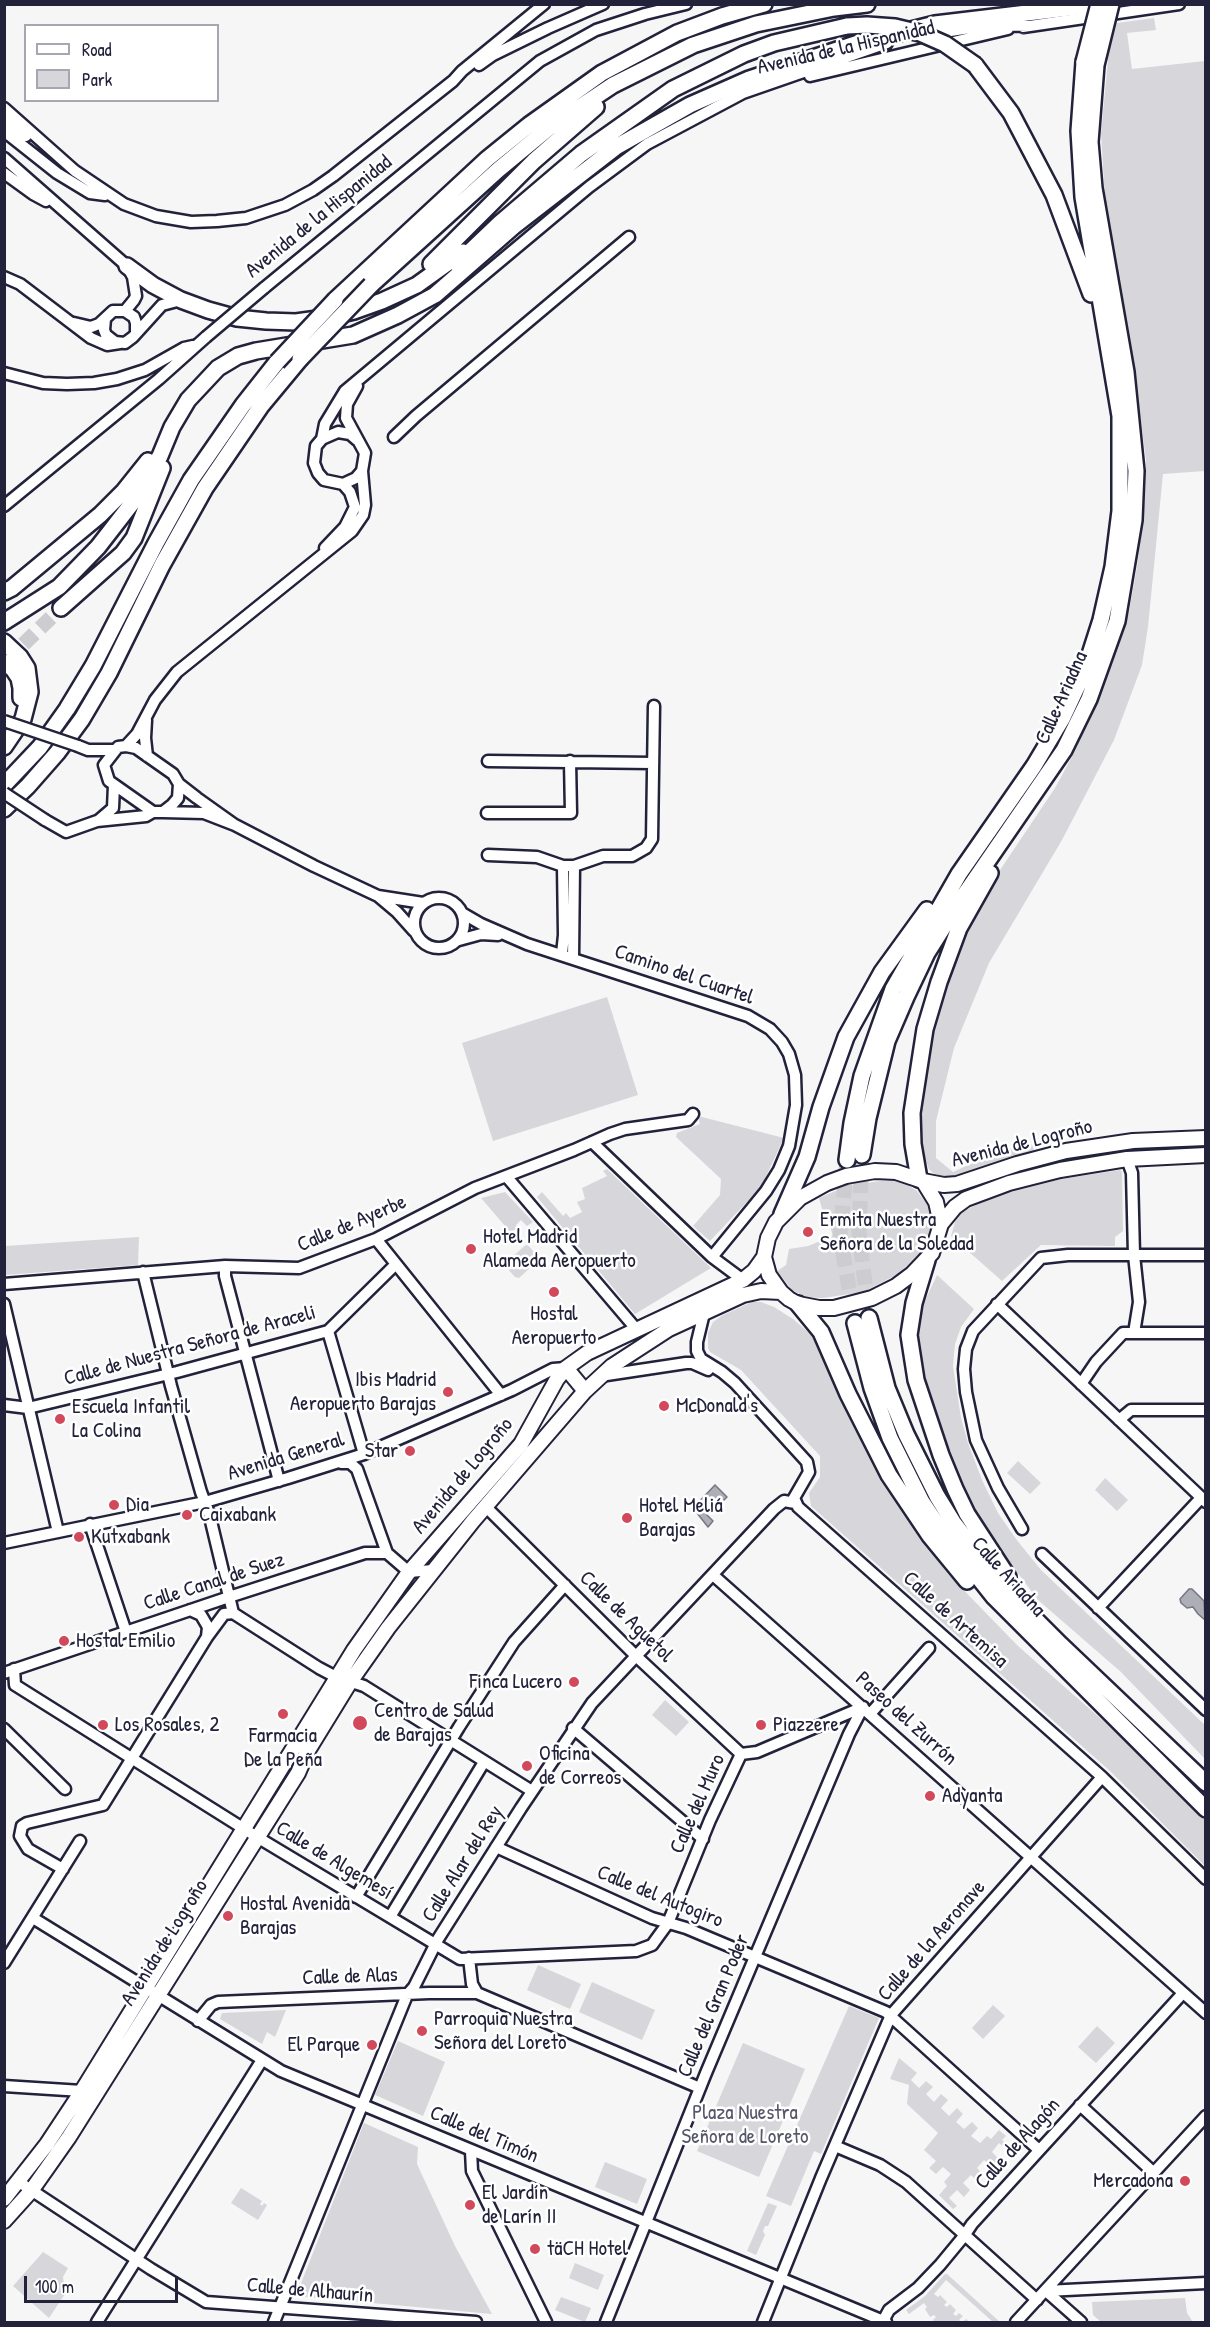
<!DOCTYPE html>
<meta charset="utf-8">
<style>
body{margin:0}
#map{position:relative;width:1210px;height:2327px;overflow:hidden;background:#f6f6f7;font-family:"Patrick Hand",sans-serif}
canvas{display:block}
.frame{position:absolute;inset:0;border:6px solid #22223b;pointer-events:none}
.legend{position:absolute;left:24px;top:24px;width:195px;height:78px;box-sizing:border-box;background:#fff;border:2px solid #a7a7b1;margin:0;padding:8px 10px;list-style:none;font-size:18px;color:#22223b}
.legend li{display:flex;align-items:center;gap:12px;height:30px}
.legend b{width:30px;border:2px solid #a7a7b1}
.scale{position:absolute;left:24px;top:2276px;width:154px;height:27px;box-sizing:border-box;border:3px solid #22223b;border-top:0;padding-left:8px;font-size:18px;line-height:21px;white-space:nowrap;color:#22223b;-webkit-text-stroke:4px #fff;paint-order:stroke}
</style>
<div id="map">
<canvas width="1210" height="2327"></canvas>
<div class="frame"></div>
<ul class="legend">
<li><b style="height:8px;background:#fff"></b>Road</li>
<li><b style="height:16px;background:#d7d7db"></b>Park</li>
</ul>
<div class="scale">100 m</div>
</div>
<script>
const context = document.querySelector('canvas').getContext('2d');
context.lineJoin = 'round';
function fillPath(path, color) { context.fillStyle = color; context.fill(path, 'evenodd'); }
const shape = rows => new Path2D(rows.map(r => 'M' + r).join(''));
function trace(path, color, width, dash) { context.strokeStyle = color; context.lineWidth = width; context.lineCap = dash ? 'butt' : 'round'; context.setLineDash(dash || []); context.stroke(path); }
function label(font, color, halo, rows, align = 'center') {
  context.font = font + ' "Patrick Hand",sans-serif'; context.lineWidth = 5; context.setLineDash([]); context.textBaseline = 'middle'; context.strokeStyle = halo; context.fillStyle = color; for (const [text, x, y, turn = 0] of rows) {
    context.save(); context.translate(x, y); context.rotate((+turn || 0) * Math.PI / 180); context.textAlign = isNaN(turn) ? turn : align; if (halo) context.strokeText(text, 0, 0); context.fillText(text, 0, 0); context.restore();
  }
}
const green = shape([
 [1154,18,1156,30,1127,33,1132,69,1205,61,1205,471,1163,474,1148,627,1142,665,1114,740,1062,840,989,963,954,1048,936,1121,936,1158,953,1172,997,1152,1032,1144,1034,1150,954,1178,944,1177,933,1173,929,1169,922,1151,918,1128,921,1082,930,1030,959,942,994,879,1055,788,1075,751,1098,699,1129,612,1138,561,1145,494,1146,460,1131,347,1115,267,1105,199,1101,133,1109,50,1117,23],
 [607,997,638,1095,493,1141,462,1043],
 [698,1116,784,1138,761,1187,710,1241,693,1226,720,1195,721,1179,676,1137,677,1133,700,1124],
 [607,1169,711,1268,635,1314,537,1197,542,1192,563,1216,566,1213,570,1218,582,1212,577,1202,585,1199,582,1188,607,1176,603,1171],
 [1120,1170,1122,1172,1123,1231,1115,1237,1115,1246,1041,1245,1002,1281,951,1236,955,1222,962,1212,976,1205,1000,1195,1061,1179],
 [880,1181,895,1181,908,1185,917,1191,927,1204,931,1215,932,1229,923,1250,898,1274,863,1292,823,1298,806,1297,792,1290,777,1271,786,1265,789,1249,808,1246,833,1236,827,1216,824,1216,819,1198,847,1186],
 [505,1192,533,1222,527,1226,521,1220,516,1225,518,1227,511,1233,481,1198],
 [139,1237,138,1265,5,1275,5,1246],
 [527,1244,540,1259,519,1278,515,1277,505,1266,506,1262],
 [937,1275,974,1309,961,1327,955,1344,953,1366,961,1418,968,1443,982,1480,998,1513,1016,1539,1041,1570,1205,1725,1205,1759,1121,1672,1038,1600,983,1526,961,1483,935,1416,921,1369,917,1329,922,1307],
 [752,1302,761,1302,774,1307,793,1319,814,1337,870,1458,947,1573,1018,1646,1133,1747,1205,1818,1205,1866,1110,1771,811,1506,809,1493,820,1477,820,1456,741,1370,710,1352,708,1348,708,1333,713,1322,723,1315],
 [1018,1461,1041,1483,1030,1494,1007,1473],
 [1105,1478,1128,1500,1117,1511,1095,1490],
 [665,1700,689,1722,676,1736,652,1715],
 [538,1965,581,1984,570,2009,527,1990],
 [592,1982,655,2010,642,2040,579,2012],
 [993,2005,1005,2016,983,2039,972,2028],
 [849,2006,879,2018,821,2154,814,2151,791,2206,766,2196],
 [286,2010,275,2037,267,2032,262,2044,220,2019,222,2013],
 [1097,2026,1115,2043,1096,2063,1078,2047],
 [398,2041,445,2062,423,2116,375,2095],
 [743,2043,805,2069,759,2177,697,2151],
 [899,2058,917,2073,911,2080,919,2088,926,2081,933,2087,926,2094,934,2102,941,2094,948,2100,941,2108,949,2116,957,2108,963,2114,956,2122,964,2129,972,2122,978,2128,971,2136,980,2143,987,2136,991,2139,999,2130,1006,2136,1002,2140,1010,2147,1007,2150,999,2143,992,2152,999,2159,992,2167,984,2160,977,2168,984,2175,978,2182,971,2175,963,2183,970,2190,964,2197,957,2190,949,2198,957,2206,953,2209,939,2195,947,2186,944,2182,951,2174,943,2167,936,2174,929,2168,936,2161,924,2150,938,2133,907,2104,909,2085,890,2079],
 [364,2123,418,2147,417,2164,455,2246,492,2314,296,2296],
 [605,2162,647,2179,637,2204,595,2187],
 [241,2188,262,2201,260,2204,262,2206,264,2203,267,2205,258,2220,231,2203],
 [768,2203,777,2206,768,2226,765,2226,763,2231,765,2235,756,2255,747,2251],
 [43,2252,68,2268,63,2277,65,2294,49,2318,13,2286],
 [575,2263,604,2275,598,2290,569,2278],
 [945,2274,947,2274,1000,2322,993,2322,946,2280,934,2294,938,2297,940,2295,947,2302,944,2305,947,2307,950,2304,956,2310,953,2314,956,2316,959,2313,963,2316,959,2320,962,2322,966,2319,970,2322,934,2322,933,2320,936,2317,934,2315,930,2317,925,2309,927,2307,924,2303,909,2314,906,2310,925,2296],
 [561,2297,591,2308,585,2322,555,2310],
 [1185,2298,1187,2313,1193,2322,1101,2322,1093,2315,1092,2302]
]);
const water = shape([
 [715,1485,727,1497,713,1511,705,1513,713,1521,708,1527,693,1508,715,1485],
 [1189,1589,1192,1589,1204,1601,1205,1620,1198,1614,1193,1607,1187,1608,1181,1603,1180,1599,1189,1589]
]);
const highwayTunnel = shape([
 [7,660,61,608],
 [862,1155,859,1232,869,1318],
 [847,1160,840,1236,855,1323]
]);
const minor = shape([
 [1023,27,1179,4],
 [925,35,989,25,1028,26],
 [479,65,493,55,548,28,603,4],
 [810,76,1008,29],
 [4,108,75,171,124,204,156,216,191,222,217,221,246,218,285,205,313,190,333,176,453,81,462,71,544,4],
 [4,119,26,136],
 [4,131,57,173,90,193,105,195],
 [4,158,127,266,133,277,136,296,134,300,125,311],
 [4,173,33,194,46,201],
 [4,277,20,284,91,338,107,345,120,343],
 [264,288,540,61,596,30,645,14,686,4],
 [105,319,104,330,106,335,115,342,125,343,133,337,162,305,181,300],
 [74,323,91,327,99,324,113,311,125,311,134,317,136,323,136,333],
 [4,373,43,383,67,384,94,383,117,379,145,370,184,348,193,346],
 [357,386,347,404,346,418,365,453,362,471,356,478,343,484,324,480,318,473,314,463,316,446,322,439,338,432,350,434,357,440],
 [394,437,416,416,629,237],
 [322,439,325,424,345,391,589,187,647,144,743,93,887,43],
 [4,506,159,379,206,337],
 [325,548,345,527,355,507,350,492,343,484],
 [146,720,145,738,147,756],
 [78,746,88,750,115,750],
 [126,746,137,734,155,700,177,672,352,531,363,515,365,505,362,471],
 [488,761,653,763],
 [179,784,178,798,172,805,163,812,153,812,109,781,104,765,118,747,126,746,136,748,173,774,179,784,197,798,235,825],
 [163,812,204,813,235,825,314,866,378,896,423,903],
 [487,813,571,813,570,761],
 [45,820,66,832,97,821,146,816,153,812],
 [99,820,113,808,114,785],
 [488,855,537,857,563,866,574,866,603,856,632,856,646,848,652,839,654,706],
 [378,896,397,912,414,931],
 '414 923a25 25 0 1 1 50 0a25 25 0 1 1-50 0Z',
 [462,913,481,924,527,944,748,1016,770,1029,782,1042,789,1054,795,1075,796,1105,789,1146,779,1170,766,1191,712,1257],
 [459,940,481,934,498,935],
 [562,954,564,935,563,866],
 [573,958,574,866],
 [592,1142,712,1257,743,1280],
 [1127,1159,1132,1173,1134,1255,1139,1302,1134,1333],
 [506,1176,637,1330],
 [376,1239,501,1395],
 [225,1266,225,1276,279,1481],
 [143,1272,171,1386,201,1492,209,1513,233,1613,319,1668,336,1677,364,1686,532,1791],
 [4,1284,225,1266,299,1268,376,1239,475,1188,574,1150,610,1134,625,1129,688,1120,693,1114],
 [4,1304,58,1532],
 [997,1304,1206,1502],
 [704,1313,697,1342,697,1351,701,1359,722,1372,735,1383,807,1462,809,1472,794,1498,798,1507,1102,1777,1206,1879],
 [328,1331,364,1454],
 [600,1376,686,1363,692,1363,708,1370],
 [1081,1384,1096,1362,1123,1333,1206,1333],
 [4,1405,28,1408,177,1372,328,1331,395,1265],
 [1119,1420,1131,1410,1206,1410],
 [341,1463,350,1463,357,1469,387,1553],
 [485,1506,636,1656,741,1754],
 [90,1524,126,1632],
 [1022,1529,998,1488,976,1440,966,1392,964,1369,966,1349,973,1331,1041,1258,1068,1255,1206,1255],
 [4,1543,205,1502,288,1478,364,1454,512,1390,553,1369,566,1368],
 [1042,1554,1206,1710],
 [713,1575,1206,2013],
 [1098,1608,1201,1498],
 [190,1610,201,1615,208,1627,207,1637],
 [14,1669,15,1685,257,1837,460,1959,636,1951,652,1945,668,1923,710,1820,741,1754],
 [4,1673,229,1597,365,1553,387,1553,409,1572,433,1570],
 [870,1714,929,1648],
 [573,1728,703,1839],
 [4,1729,65,1789],
 [741,1754,757,1752,863,1707],
 [496,1847,652,1918,686,1928,886,2012,1039,2150],
 [63,1869,28,1849,20,1836,22,1826,27,1823,103,1805,207,1637,224,1614,233,1613],
 [356,1897,459,1727,514,1642,565,1585],
 [390,1917,484,1762],
 [33,1918,281,2071,886,2322],
 [469,1958,472,1984,477,1993],
 [4,1963,80,1841],
 [198,2021,211,2005,218,2002,429,1993,477,1993,700,2088],
 [4,2086,82,2091],
 [1080,2105,1154,2173],
 [835,2146,880,2165,906,2182,1037,2300],
 [471,2151,472,2171,546,2322],
 [19,2182,151,2269,206,2302,476,2322],
 [1046,2291,1206,2283],
 [1046,2291,1081,2322],
 [883,2321,889,2310,918,2288,940,2265,964,2236,972,2224,1183,1993],
 [97,2322,262,2060],
 [274,2322,407,1995,414,1987,438,1939,521,1808,592,1703,774,1509,784,1501,795,1503],
 [606,2322,706,2073,849,1734,863,1707],
 [763,2322,821,2178,891,2015,1102,1777],
 [1016,2322,1206,2116]
]);
const major = shape([
 [875,1171,896,1172,923,1181,936,1202,941,1224,932,1253,912,1274,896,1286,872,1298,834,1308,819,1308,798,1304,789,1299,781,1292,769,1275,764,1257,768,1238,776,1222,800,1198,827,1183,846,1176,875,1171],
 [923,1181,944,1185,957,1184,1017,1164,1066,1151,1133,1141,1206,1138],
 [941,1224,955,1207,966,1199,1009,1183,1060,1170,1127,1159,1206,1155],
 [566,1368,585,1391],
 [4,2199,47,2144,82,2091,354,1650,409,1572,521,1444,557,1379,566,1368,587,1353,743,1280,754,1271,764,1257],
 [4,2221,31,2191,69,2137,298,1773,307,1752,350,1682,388,1628,473,1521,585,1391,612,1366,669,1329,743,1295,761,1291,781,1292]
]);
const highway = shape([
 [975,65,1011,113,1054,195,1091,294],
 [431,264,534,161,596,107],
 [457,264,500,223,581,154,673,89,744,54,774,43,847,26],
 [127,266,153,285,181,300,208,310,237,318,266,321,296,322,325,318,354,311,382,301,417,285,463,252],
 [371,285,498,170,550,127,613,85,693,45,756,24,834,8,867,4],
 [335,300,487,159,529,125,602,73,677,33,722,16,764,4],
 [4,592,12,588,100,515,124,491,148,461],
 [61,608,123,553,134,538,162,468],
 [4,622,59,587,98,547,136,498,160,456,172,427,188,400,218,368,238,356,256,351,353,335,398,315,435,295,514,226,616,147,690,105,749,79,855,44,935,24,1102,4],
 [4,642,20,657,27,668,30,692,23,719,4,747],
 [4,662,13,669,19,678,21,688,21,698],
 [4,785,40,747,67,709,93,666,156,543,191,480,243,405,277,362],
 [4,809,28,786,57,753,82,719,109,673,162,565,205,488,261,406,300,359],
 [862,1155,868,1118,887,1041,906,997,927,953,956,907,1064,750,1089,699,1117,621,1134,520,1136,471,1126,372,1094,188,1090,142,1096,65],
 [847,1160,852,1123,862,1076,893,989,959,874,1034,766,1062,719,1085,670,1101,620,1113,567,1120,511,1120,416,1083,197,1079,131,1084,62],
 [919,1179,913,1144,912,1113,925,1029,939,982,959,928,990,873],
 [782,1214,807,1157,821,1107,846,1037,882,972,927,910],
 [927,1260,914,1303,909,1335,916,1380,941,1455,955,1489,967,1514,1008,1577],
 [798,1304,821,1332,848,1394,889,1475,930,1536,967,1581],
 [869,1318,887,1388,906,1434,937,1496,953,1522,1004,1588,1061,1645,1206,1783],
 [855,1323,872,1388,890,1438,922,1502,940,1529,994,1597,1206,1809]
]);
const minorBridge = shape([
 [206,337,264,288],
 [4,721,78,746],
 [4,793,45,820]
]);
const highwayBridge = shape([
 [847,26,867,25,895,27,920,33,945,44,975,65],
 [1084,62,1099,4],
 [1096,65,1111,4],
 [300,359,371,285],
 [277,362,335,300]
]);
const markers = [
 [808,1232,6,"#d1495b"],
 [471,1249,6,"#d1495b"],
 [554,1292,6,"#d1495b"],
 [448,1392,6,"#d1495b"],
 [664,1406,6,"#d1495b"],
 [60,1419,6,"#d1495b"],
 [410,1451,6,"#d1495b"],
 [114,1505,6,"#d1495b"],
 [187,1515,6,"#d1495b"],
 [627,1518,6,"#d1495b"],
 [79,1537,6,"#d1495b"],
 [64,1641,6,"#d1495b"],
 [574,1682,6,"#d1495b"],
 [283,1714,6,"#d1495b"],
 [360,1723,8,"#d1495b"],
 [103,1725,6,"#d1495b"],
 [761,1725,6,"#d1495b"],
 [527,1766,6,"#d1495b"],
 [930,1796,6,"#d1495b"],
 [228,1916,6,"#d1495b"],
 [422,2031,6,"#d1495b"],
 [372,2045,6,"#d1495b"],
 [1185,2181,6,"#d1495b"],
 [470,2205,6,"#d1495b"],
 [535,2249,6,"#d1495b"]
];
const streetNames = [
 ["Avenida de la Hispanidad",846,48,-13],
 ["Avenida de la Hispanidad",319,217,-39],
 ["Calle Ariadna",1062,698,-66],
 ["Camino del Cuartel",684,975,19],
 ["Avenida de Logroño",1022,1144,-14],
 ["Calle de Ayerbe",352,1224,-23],
 ["Calle de Nuestra Señora de Araceli",190,1346,-15],
 ["Avenida General",286,1457,-17],
 ["Avenida de Logroño",463,1476,-50],
 ["Calle Ariadna",1008,1577,48],
 ["Calle Canal de Suez",214,1582,-18],
 ["Calle de Aguetol",626,1617,44],
 ["Calle de Artemisa",955,1620,42],
 ["Paseo del Zurrón",906,1719,42],
 ["Calle del Muro",698,1804,-66],
 ["Calle de Algemesí",334,1861,31],
 ["Calle Alar del Rey",463,1864,-58],
 ["Calle del Autogiro",660,1897,22],
 ["Calle de la Aeronave",932,1941,-49],
 ["Avenida de Logroño",165,1943,-58],
 ["Calle de Alas",350,1977,-2],
 ["Calle del Gran Poder",714,2006,-67],
 ["Calle del Timón",484,2135,23],
 ["Calle de Alagón",1018,2144,-48],
 ["Calle de Alhaurín",310,2291,5]
];
const poiNames = [
 ["Ermita Nuestra",820,1220],
 ["Señora de la Soledad",820,1244],
 ["Hotel Madrid",483,1237],
 ["Alameda Aeropuerto",483,1261],
 ["Hostal",554,1314,"center"],
 ["Aeropuerto",554,1338,"center"],
 ["Ibis Madrid",436,1380,"right"],
 ["Aeropuerto Barajas",436,1404,"right"],
 ["McDonald's",676,1406],
 ["Escuela Infantil",72,1407],
 ["La Colina",72,1431],
 ["Star",398,1451,"right"],
 ["Dia",126,1505],
 ["Hotel Meliá",639,1506],
 ["Barajas",639,1530],
 ["Caixabank",199,1515],
 ["Kutxabank",91,1537],
 ["Hostal Emilio",76,1641],
 ["Finca Lucero",562,1682,"right"],
 ["Centro de Salud",374,1711],
 ["de Barajas",374,1735],
 ["Los Rosales, 2",115,1725],
 ["Piazzere",773,1725],
 ["Farmacia",283,1736,"center"],
 ["De la Peña",283,1760,"center"],
 ["Oficina",539,1754],
 ["de Correos",539,1778],
 ["Adyanta",942,1796],
 ["Hostal Avenida",240,1904],
 ["Barajas",240,1928],
 ["Parroquia Nuestra",434,2019],
 ["Señora del Loreto",434,2043],
 ["El Parque",360,2045,"right"],
 ["Mercadona",1173,2181,"right"],
 ["El Jardín",482,2193],
 ["de Larín II",482,2217],
 ["täCH Hotel",547,2249]
];
const parkNames = [
 ["Plaza Nuestra",745,2113],
 ["Señora de Loreto",745,2137]
];
fillPath(green, '#d7d7db');
fillPath(water, '#aeaeb7');
trace(water, '#767685', 1.5);
trace(highwayTunnel, '#ccccd1', 15, [15, 8]);
trace(minor, '#22223b', 15);
trace(major, '#22223b', 18);
trace(highway, '#22223b', 20);
trace(minor, '#fff', 10);
trace(major, '#fff', 14);
trace(highway, '#fff', 15);
trace(minorBridge, '#22223b', 15, []);
trace(highwayBridge, '#22223b', 20, []);
trace(minorBridge, '#fff', 10);
trace(highwayBridge, '#fff', 15);
for (const [x, y, r, color] of markers) { const dot = new Path2D(); dot.arc(x, y, r, 0, 2 * Math.PI); context.fillStyle = color; context.fill(dot); trace(dot, '#fff', 2); }
label('21px', '#22223b', '#fff', streetNames);
label('21px', '#22223b', '#fff', poiNames, 'left');
label('21px', '#58586b', '#fff', parkNames);
</script>
